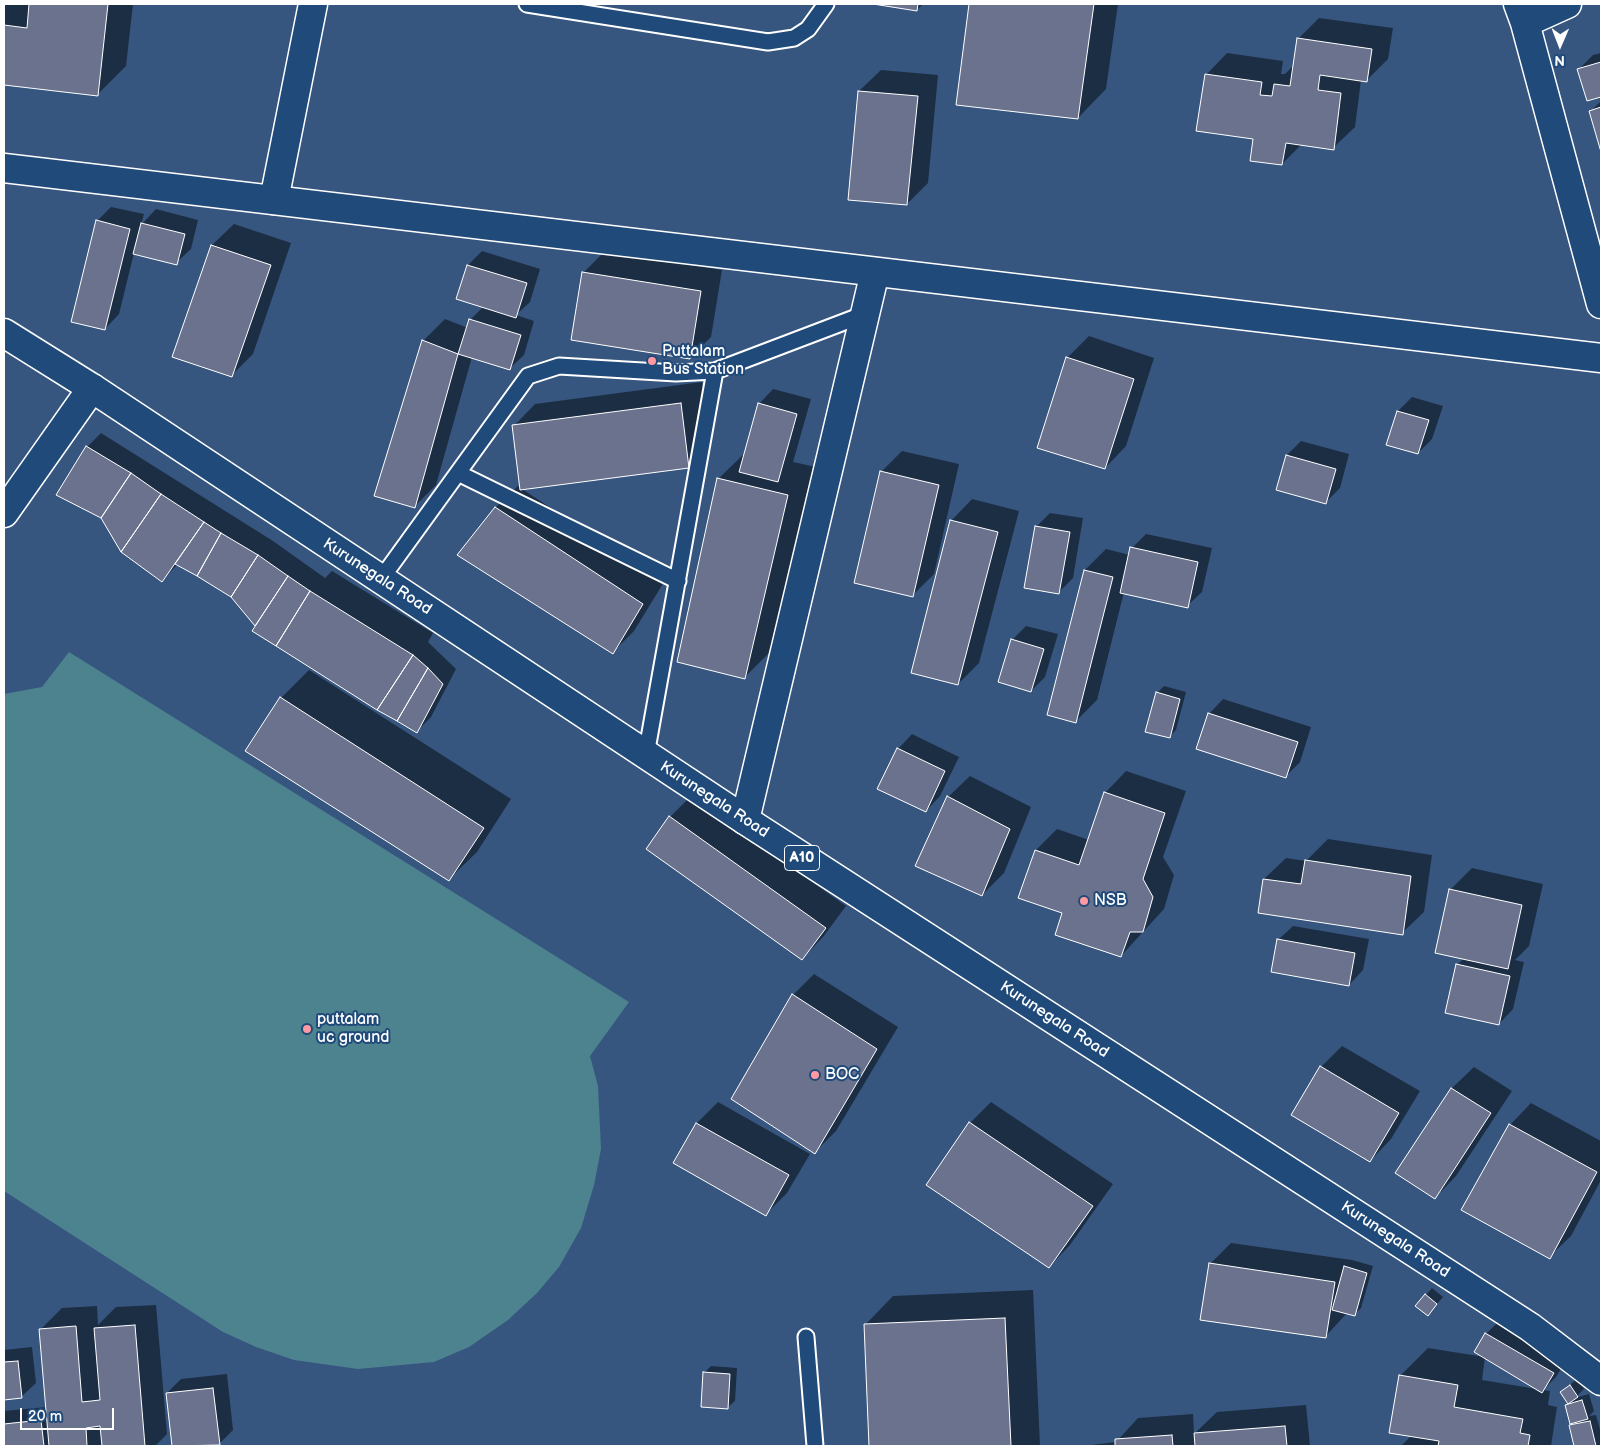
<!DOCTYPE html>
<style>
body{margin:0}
#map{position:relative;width:1605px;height:1450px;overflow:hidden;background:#365680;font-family:"Balsamiq Sans",sans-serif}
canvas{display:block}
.frame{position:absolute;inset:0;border:5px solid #fff;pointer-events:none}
.north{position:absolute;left:1535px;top:20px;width:50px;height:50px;-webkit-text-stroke:4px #1f4a7a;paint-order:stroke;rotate:181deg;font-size:14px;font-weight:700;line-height:20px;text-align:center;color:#fff}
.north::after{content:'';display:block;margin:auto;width:18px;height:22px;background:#fff;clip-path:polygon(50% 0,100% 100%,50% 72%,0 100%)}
.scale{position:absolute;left:20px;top:1408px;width:94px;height:22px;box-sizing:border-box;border:2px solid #fff;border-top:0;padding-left:6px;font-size:15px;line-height:18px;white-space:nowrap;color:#fff;-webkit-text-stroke:4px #1f4a7a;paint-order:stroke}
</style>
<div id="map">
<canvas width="1605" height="1450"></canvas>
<div class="frame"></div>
<div class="north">N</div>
<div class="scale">20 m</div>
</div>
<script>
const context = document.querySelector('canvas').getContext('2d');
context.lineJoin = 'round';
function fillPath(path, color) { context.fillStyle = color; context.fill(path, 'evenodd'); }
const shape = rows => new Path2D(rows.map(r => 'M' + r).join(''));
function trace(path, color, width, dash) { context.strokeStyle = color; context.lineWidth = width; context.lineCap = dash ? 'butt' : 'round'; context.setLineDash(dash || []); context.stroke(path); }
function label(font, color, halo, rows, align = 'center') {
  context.font = font + ' "Balsamiq Sans",sans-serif'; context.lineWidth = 4; context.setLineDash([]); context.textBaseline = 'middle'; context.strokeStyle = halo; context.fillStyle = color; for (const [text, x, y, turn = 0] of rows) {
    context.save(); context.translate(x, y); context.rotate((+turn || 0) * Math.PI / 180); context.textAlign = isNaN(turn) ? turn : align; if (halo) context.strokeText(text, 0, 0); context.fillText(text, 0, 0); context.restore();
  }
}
const green = shape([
 [69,652,629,1002,590,1056,598,1086,601,1149,594,1185,581,1228,559,1267,537,1293,508,1320,469,1347,434,1362,358,1369,294,1360,256,1347,223,1332,4,1191,4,694,42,687]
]);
const shadow = shape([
 [4,4,133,4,126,66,98,94,4,83],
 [881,4,923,4,917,10],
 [970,4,1118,4,1106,89,1078,118,957,104],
 [1319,18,1393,28,1388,59,1367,80,1361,80,1355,127,1333,148,1302,144,1282,164,1254,138,1206,75,1227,53,1283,61,1281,74,1285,74,1294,65,1298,39],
 [1601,53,1601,95,1588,99,1578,70,1593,55],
 [881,70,938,75,928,183,907,204,859,91],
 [1601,101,1601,147,1591,111],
 [111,207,144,214,141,225,156,209,198,220,191,249,176,263,134,253,119,314,105,329,97,221],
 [234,224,291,243,253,354,231,376,174,356,212,245],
 [482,251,540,269,530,302,516,315,534,321,524,355,509,369,472,357,436,485,414,507,376,495,424,340,445,319,468,328,470,320,484,306,457,298,468,265],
 [605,251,722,270,711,337,690,358,583,273],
 [1089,336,1154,358,1126,446,1105,468,1067,358],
 [702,382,710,445,689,467,522,489,664,582,634,631,613,652,459,555,496,507,518,486,521,488,514,426,535,404],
 [773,389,811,399,793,462,816,467,773,649,745,677,718,479,746,452,759,404],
 [1412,397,1443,406,1432,439,1418,453,1398,411],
 [101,433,273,541,325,578,332,571,433,633,428,642,456,669,431,717,417,731,257,626,232,596,178,564,162,580,87,447],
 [1301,441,1349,454,1340,488,1326,502,1287,455],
 [902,451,959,464,934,574,913,595,881,472],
 [972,499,1019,511,979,663,958,684,951,521],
 [1050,513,1083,518,1073,578,1058,593,1036,527],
 [1146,534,1212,548,1202,592,1187,606,1124,592,1097,700,1076,721,1085,570,1106,549,1130,555,1132,548],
 [1026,626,1058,634,1045,677,1031,691,1012,640],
 [309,670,511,799,477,852,448,880,281,698],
 [1164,686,1186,692,1176,730,1169,737,1157,693],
 [1223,699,1311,727,1300,762,1286,776,1209,714],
 [912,734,959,757,940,796,926,811,898,749],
 [1126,771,1186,791,1163,857,1174,875,1164,909,1121,956,1064,912,1036,850,1057,829,1089,840,1105,793],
 [970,776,1031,807,1004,873,982,895,948,797],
 [691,796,846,906,823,937,802,959,670,817],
 [1328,839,1432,855,1424,912,1402,933,1259,912,1264,879,1286,858,1306,861],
 [1472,868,1543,884,1529,946,1515,960,1524,962,1513,1009,1499,1024,1457,965,1464,958,1450,890],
 [1293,926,1369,939,1363,970,1349,985,1278,940],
 [814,974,898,1027,836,1131,814,1153,793,995],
 [1342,1046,1420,1091,1391,1139,1370,1161,1321,1067],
 [1474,1067,1512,1091,1456,1176,1435,1198,1397,1173,1452,1088],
 [718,1102,810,1154,787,1193,766,1214,674,1162,697,1123],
 [991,1102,1113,1184,1070,1245,1049,1267,970,1123],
 [1531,1103,1601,1141,1601,1180,1571,1236,1549,1257,1510,1125],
 [1231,1243,1352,1260,1373,1266,1361,1308,1354,1315,1347,1313,1325,1337,1210,1264],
 [1432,1288,1443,1297,1428,1314,1426,1295],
 [1033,1290,1040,1446,870,1446,865,1325,893,1296],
 [156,1305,167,1434,155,1446,4,1446,4,1411,47,1407,40,1330,62,1308,97,1306,98,1325,116,1307],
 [1501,1319,1567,1359,1556,1377,1543,1390,1550,1391,1548,1405,1557,1407,1551,1446,1401,1446,1412,1435,1400,1376,1428,1348,1485,1357,1475,1351,1486,1334],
 [1485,1357,1537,1389,1482,1380],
 [32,1347,36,1383,21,1397,4,1399,4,1350],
 [711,1366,737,1368,735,1401,728,1407,704,1373],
 [227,1374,233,1430,219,1444,173,1446,167,1393,181,1379],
 [1577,1379,1584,1389,1575,1398,1589,1394,1594,1411,1589,1416,1596,1415,1601,1433,1601,1446,1576,1446,1566,1406,1569,1403,1561,1392],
 [1306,1405,1310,1446,1083,1446,1116,1442,1138,1418,1193,1414,1194,1434,1217,1412]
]);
const building = shape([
 [29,4,108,4,98,96,4,85,4,25,27,28,29,4],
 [873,4,918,4,917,11,873,4],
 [969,4,1094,4,1078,119,956,105,969,4],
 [1297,38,1372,49,1367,82,1320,75,1318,90,1341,93,1334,150,1286,143,1282,165,1250,161,1253,139,1196,131,1205,74,1262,82,1260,95,1272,96,1274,84,1290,86,1297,38],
 [1601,62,1601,97,1587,101,1577,69,1601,62],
 [858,91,918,96,907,205,848,200,858,91],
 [1601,107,1601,152,1589,111,1601,107],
 [96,220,130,229,105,330,71,322,96,220],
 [141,223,185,234,177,265,133,254,141,223],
 [211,245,271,265,232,377,172,357,211,245],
 [467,265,527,283,516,318,456,299,467,265],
 [582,272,701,291,690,359,571,340,582,272],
 [469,319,521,335,510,370,458,354,469,319],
 [422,340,458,354,415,508,374,496,422,340],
 [1066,357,1134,379,1105,469,1037,448,1066,357],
 [681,403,689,468,520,490,512,425,681,403],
 [758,403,797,414,778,482,739,472,758,403],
 [1397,411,1429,420,1418,454,1386,445,1397,411],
 [86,446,131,473,101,518,56,495,86,446],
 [1286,455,1336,469,1326,504,1276,490,1286,455],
 [880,471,939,485,913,597,854,583,880,471],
 [131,473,161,494,121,552,101,518,131,473],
 [717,478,788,495,745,679,677,662,717,478],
 [161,494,204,522,162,582,121,552,161,494],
 [495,507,643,604,613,654,457,555,495,507],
 [950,520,998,532,958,685,911,673,950,520],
 [204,522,221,533,197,576,175,564,204,522],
 [1035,526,1070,532,1059,594,1024,588,1035,526],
 [221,533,258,555,231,597,197,576,221,533],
 [1130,547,1198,562,1188,608,1120,593,1130,547],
 [258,555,288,576,255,626,231,597,258,555],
 [1084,570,1113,577,1076,723,1047,715,1084,570],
 [288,576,310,591,276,646,252,631,288,576],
 [310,591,413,655,377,710,276,646,310,591],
 [1011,639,1044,649,1031,692,998,682,1011,639],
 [413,655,428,668,397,721,377,710,413,655],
 [428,668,443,684,417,733,397,721,428,668],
 [1156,692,1180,699,1170,738,1145,732,1156,692],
 [280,697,484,828,449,881,245,751,280,697],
 [1208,713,1298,742,1286,778,1196,749,1208,713],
 [897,748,945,771,926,812,877,789,897,748],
 [1104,792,1165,813,1143,879,1153,897,1143,932,1130,932,1121,957,1055,935,1062,913,1018,898,1035,850,1079,865,1104,792],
 [947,796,1010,829,982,896,915,866,947,796],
 [669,816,826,928,802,960,646,849,669,816],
 [1305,860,1411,876,1403,935,1258,913,1263,879,1301,884,1305,860],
 [1449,889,1522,905,1508,969,1435,953,1449,889],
 [1277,939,1355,953,1349,986,1271,972,1277,939],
 [1456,964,1510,976,1499,1025,1445,1013,1456,964],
 [792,994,877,1049,815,1154,731,1099,792,994],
 [1320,1066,1399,1113,1370,1162,1291,1115,1320,1066],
 [1451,1088,1491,1113,1435,1199,1395,1173,1451,1088],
 [969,1122,1093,1206,1049,1268,926,1185,969,1122],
 [696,1123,789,1175,766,1216,673,1163,696,1123],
 [1509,1124,1597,1172,1550,1259,1461,1210,1509,1124],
 [1209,1263,1335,1282,1326,1338,1200,1320,1209,1263],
 [1344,1266,1367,1273,1355,1316,1332,1310,1344,1266],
 [1425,1294,1437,1304,1428,1316,1415,1306,1425,1294],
 [1005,1318,1011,1446,869,1446,864,1324,1005,1318],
 [135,1325,145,1446,102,1446,100,1426,86,1428,87,1446,49,1446,39,1329,76,1326,82,1402,100,1400,94,1328,135,1325],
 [1485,1333,1554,1373,1542,1393,1474,1352,1485,1333],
 [18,1361,22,1398,4,1400,4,1362,18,1361],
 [703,1372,730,1374,728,1409,701,1407,703,1372],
 [1399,1375,1458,1385,1454,1407,1523,1419,1520,1433,1530,1435,1528,1446,1438,1446,1439,1441,1389,1433,1399,1375],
 [1570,1385,1578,1397,1568,1404,1560,1392,1570,1385],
 [213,1388,220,1445,172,1446,166,1393,213,1388],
 [1582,1400,1588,1419,1570,1424,1565,1405,1582,1400],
 [41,1420,44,1446,4,1446,4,1424,41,1420],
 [1590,1421,1596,1446,1574,1446,1569,1425,1590,1421],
 [1285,1426,1287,1446,1195,1446,1194,1433,1285,1426],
 [1172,1435,1173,1446,1115,1446,1115,1439,1172,1435]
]);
const lane = shape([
 [527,4,768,42,794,38,808,29,826,4],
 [458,473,678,581],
 [381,579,528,376,559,366,676,373,715,371,865,314],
 [646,755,715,371],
 [806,1337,815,1446]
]);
const street = shape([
 [1518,4,1525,23,1601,304],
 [1525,23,1567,4],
 [274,200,313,4],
 [4,513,92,388],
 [745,820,875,272]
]);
const secondary = shape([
 [4,168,1601,358]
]);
const highway = shape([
 [4,333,92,388,745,820,1530,1327,1601,1381]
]);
const markers = [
 [652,361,5,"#ff9aa2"],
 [1084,901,5,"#ff9aa2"],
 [307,1029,5,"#ff9aa2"],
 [815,1075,5,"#ff9aa2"]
];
const shields = [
 [802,858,35]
];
const shieldNames = [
 ["A10",802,858]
];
const poiNames = [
 ["Puttalam",662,352],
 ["Bus Station",662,370],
 ["NSB",1094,901],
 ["puttalam",317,1020],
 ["uc ground",317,1038],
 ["BOC",825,1075]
];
const streetNames = [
 ["Kurunegala Road",377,577,33],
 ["Kurunegala Road",714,800,33],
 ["Kurunegala Road",1054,1020,33],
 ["Kurunegala Road",1395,1240,33]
];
fillPath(green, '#4d828f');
fillPath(shadow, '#0007');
fillPath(building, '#6b728d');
trace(building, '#fff', 1);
trace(lane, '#fff', 19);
trace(street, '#fff', 31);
trace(secondary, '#fff', 31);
trace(highway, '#fff', 31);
trace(lane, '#1f4a7a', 15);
trace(street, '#1f4a7a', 28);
trace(secondary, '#1f4a7a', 28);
trace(highway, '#1f4a7a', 28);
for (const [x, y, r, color] of markers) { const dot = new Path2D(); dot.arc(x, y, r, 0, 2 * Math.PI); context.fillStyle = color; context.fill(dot); trace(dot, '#1f4a7a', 2); }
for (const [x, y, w] of shields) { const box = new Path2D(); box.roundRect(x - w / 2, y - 12.5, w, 25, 4); context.fillStyle = '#1f4a7a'; context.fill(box); trace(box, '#fff', 1); }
label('bold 15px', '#fff', null, shieldNames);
label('16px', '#fff', '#1f4a7a', poiNames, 'left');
label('16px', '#fff', '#1f4a7a', streetNames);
</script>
